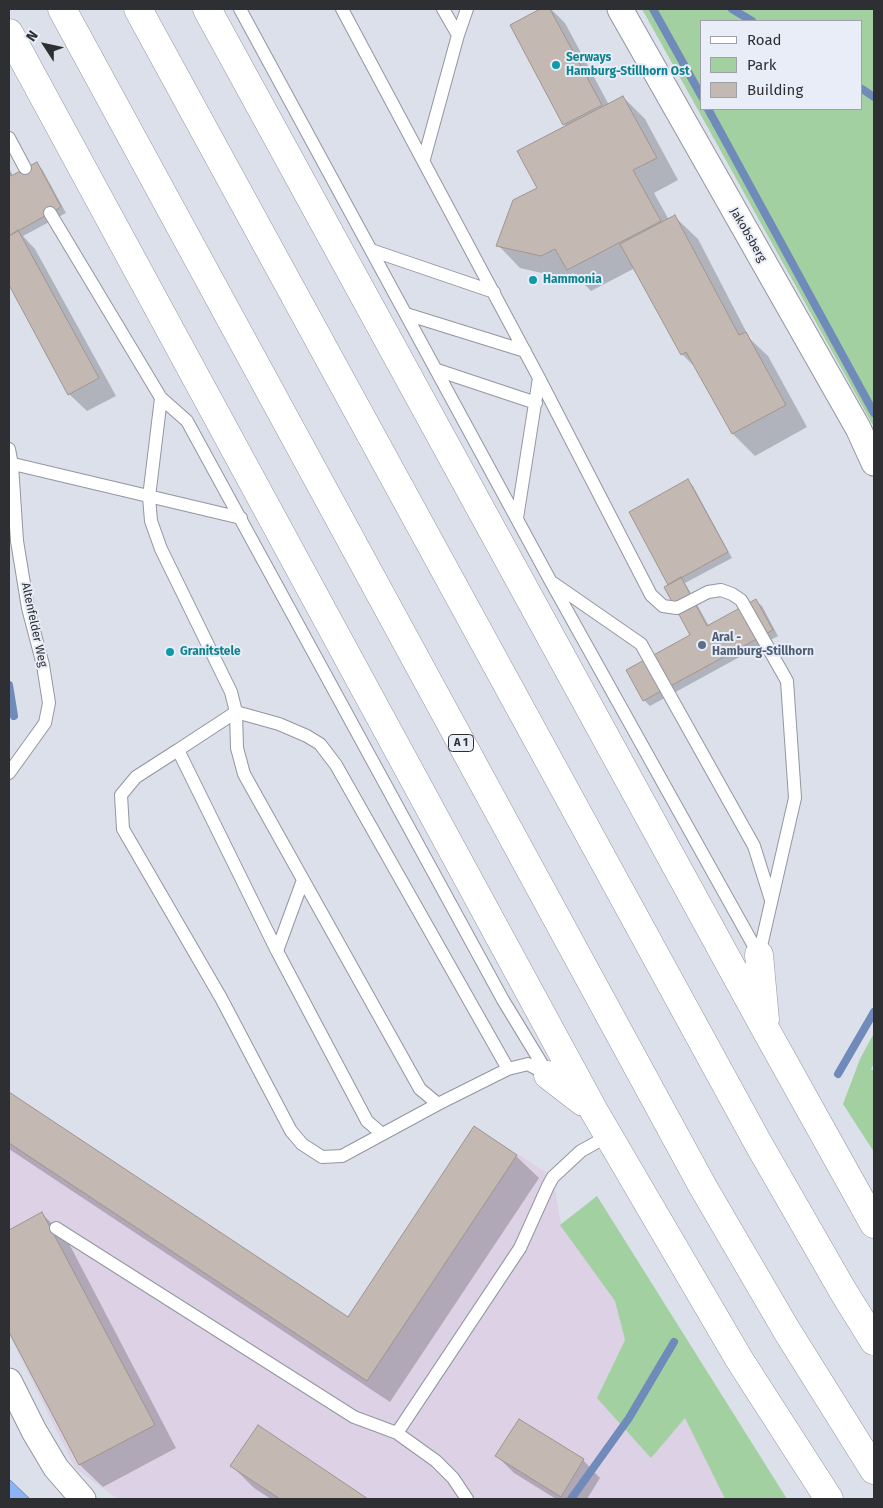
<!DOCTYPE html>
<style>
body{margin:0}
#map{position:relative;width:883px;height:1508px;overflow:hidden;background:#dce0eb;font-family:"Fira Sans",sans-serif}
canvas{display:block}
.frame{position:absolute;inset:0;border:10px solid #2e2f33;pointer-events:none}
.legend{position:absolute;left:700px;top:20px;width:162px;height:90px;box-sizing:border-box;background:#e9edf8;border:1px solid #9ea1a9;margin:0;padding:6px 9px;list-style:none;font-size:15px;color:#2e2f33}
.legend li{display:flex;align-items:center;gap:10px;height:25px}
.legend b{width:25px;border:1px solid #9ea1a9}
.north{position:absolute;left:20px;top:20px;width:50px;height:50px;-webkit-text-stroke:4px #e9edf8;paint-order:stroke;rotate:305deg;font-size:14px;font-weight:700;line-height:20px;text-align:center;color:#2e2f33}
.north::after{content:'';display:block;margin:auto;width:18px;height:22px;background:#2e2f33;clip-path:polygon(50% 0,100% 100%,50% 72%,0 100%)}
</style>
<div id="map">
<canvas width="883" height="1508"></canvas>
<div class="frame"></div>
<ul class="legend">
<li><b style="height:6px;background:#fff"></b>Road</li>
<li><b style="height:14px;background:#a2d0a0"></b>Park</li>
<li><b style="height:14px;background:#c3b9b2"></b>Building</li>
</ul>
<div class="north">N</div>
</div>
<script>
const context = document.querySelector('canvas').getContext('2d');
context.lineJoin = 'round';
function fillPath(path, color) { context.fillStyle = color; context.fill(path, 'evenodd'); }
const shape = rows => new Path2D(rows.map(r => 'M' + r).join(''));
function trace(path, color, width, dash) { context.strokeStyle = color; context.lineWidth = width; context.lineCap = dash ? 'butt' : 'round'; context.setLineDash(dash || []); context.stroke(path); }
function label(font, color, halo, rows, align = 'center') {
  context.font = font + ' "Fira Sans",sans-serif'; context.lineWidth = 4; context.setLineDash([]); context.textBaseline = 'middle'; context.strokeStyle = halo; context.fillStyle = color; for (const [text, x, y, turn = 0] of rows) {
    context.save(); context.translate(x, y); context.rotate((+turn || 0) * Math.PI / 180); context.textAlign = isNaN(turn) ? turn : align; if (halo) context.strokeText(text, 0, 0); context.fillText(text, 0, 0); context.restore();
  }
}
const industrial = shape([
 [9,1092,348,1316,474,1126,553,1177,561,1225,615,1301,625,1340,597,1398,685,1417,725,1499,118,1499,75,1468,9,1334]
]);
const green = shape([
 [642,9,874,9,874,427],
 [702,21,862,21,862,109,702,109],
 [874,1033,874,1064,871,1069,874,1071,874,1152,843,1104,860,1059],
 [597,1196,787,1499,725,1499,685,1418,651,1458,597,1398,625,1340,615,1301,560,1225]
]);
const water = shape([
 [9,1478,9,1479,30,1499,9,1499,9,1478]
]);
const shadow = shape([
 [543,9,551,9,565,23,609,105,623,97,645,119,678,180,654,193,669,220,675,217,698,239,750,339,768,356,807,427,755,456,733,434,696,368,682,354,635,268,591,291,573,273,564,278,520,268,498,245,538,189,566,127,511,26],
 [36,163,42,169,66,213,23,236,35,249,116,396,87,411,69,394,9,283,9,168,13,176],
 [688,481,693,486,732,558,685,583,709,626,756,601,762,606,778,636,650,706,644,700,691,635,670,585],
 [9,1093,348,1318,516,1156,539,1178,390,1402,9,1149],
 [42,1214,65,1236,176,1448,103,1487,80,1465,9,1330,9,1232],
 [258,1427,366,1499,271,1499,254,1488,232,1466],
 [497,1456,583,1460,600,1478,587,1499,556,1499,514,1473]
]);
const stream = shape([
 [653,9,702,97],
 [732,9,752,21],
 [862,89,874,97],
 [708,109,874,413],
 [9,685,14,716],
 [838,1074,874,1012],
 [571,1499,629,1418,674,1342]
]);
const building = shape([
 [540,9,550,9,602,105,563,125,510,25,540,9],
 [623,96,657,158,633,170,661,221,567,270,555,249,541,256,496,246,513,200,537,188,517,151,623,96],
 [37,162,61,207,9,236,9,171,11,176,37,162],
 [675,215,739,335,746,332,786,405,732,434,686,352,681,355,620,244,675,215],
 [18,230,99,378,68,395,9,285,9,236,18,230],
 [688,479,728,552,668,585,629,512,688,479],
 [681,577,707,626,756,599,773,630,643,701,626,670,690,635,664,587,681,577],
 [9,1092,348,1317,474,1126,517,1155,367,1381,9,1143,9,1092],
 [42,1212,155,1425,79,1465,9,1332,9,1230,42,1212],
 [519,1419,584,1459,561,1497,495,1456,519,1419],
 [258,1425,368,1499,280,1499,230,1466,258,1425]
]);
const service = shape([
 [240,9,550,580,759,955],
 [342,9,539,378,651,595,663,606,677,608,708,592,721,590,732,594,741,600,787,681,795,798,759,955],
 [458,35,467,9],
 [9,138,25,168],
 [424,159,458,35,443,9],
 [50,213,161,398,149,497,151,521,161,549,231,692,236,712,237,748,244,774,420,1089,438,1104,508,1069,528,1064,548,1075],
 [371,250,494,292],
 [406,314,525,351],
 [437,370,536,403],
 [161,398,187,421,503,1000,548,1074],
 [9,449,12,465,17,541,28,608,43,665,49,703,45,723,9,773],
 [9,463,241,518],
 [517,518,539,378],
 [553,583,641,644,754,846,771,900],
 [178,750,136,777,121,795,123,829,221,998,291,1131,302,1144,322,1157,342,1156,438,1104],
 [277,951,303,880],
 [382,1134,367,1121,277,951,178,750,236,712,279,724,307,736,320,744,336,765,508,1069],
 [56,1228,354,1417,397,1433],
 [467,1499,453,1478,436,1461,397,1433,520,1248,548,1186,553,1177,581,1151,608,1136]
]);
const minor = shape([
 [620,9,858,428,874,463],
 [9,1381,34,1431,56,1468,83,1499]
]);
const motorway = shape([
 [62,9,703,1187,787,1331,874,1470],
 [138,9,758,1143,843,1291,874,1341],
 [207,9,767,1032,874,1224],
 [9,33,594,1111,739,1359,829,1499],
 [759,955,765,1020],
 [548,1075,583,1102]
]);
const markers = [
 [556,65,5,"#0f9aa8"],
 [533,280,5,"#0f9aa8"],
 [702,645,5,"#5c6f8a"],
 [170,652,5,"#0f9aa8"]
];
const shields = [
 [461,743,25]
];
const shieldNames = [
 ["A 1",461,743]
];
const cultureNames = [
 ["Serways",566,58],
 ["Hamburg-Stillhorn Ost",566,72],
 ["Hammonia",543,280],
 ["Granitstele",180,652]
];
const streetNames = [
 ["Jakobsberg",748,235,60],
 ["Altenfelder Weg",34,625,78]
];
const serviceNames = [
 ["Aral -",712,638],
 ["Hamburg-Stillhorn",712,652]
];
fillPath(industrial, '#ddd1e5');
fillPath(green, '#a2d0a0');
fillPath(water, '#8cb3f4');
trace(water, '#708bba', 1);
fillPath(shadow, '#0003');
trace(stream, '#708bba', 8);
fillPath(building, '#c3b9b2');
trace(building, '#9f958e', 1);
trace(service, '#9396a0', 14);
trace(minor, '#9396a0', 27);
trace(motorway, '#9396a0', 29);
trace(service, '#fff', 12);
trace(minor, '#fff', 25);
trace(motorway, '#fff', 28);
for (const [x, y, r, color] of markers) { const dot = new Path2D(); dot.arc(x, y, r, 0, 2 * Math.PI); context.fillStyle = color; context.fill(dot); trace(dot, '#e9edf8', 2); }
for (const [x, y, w] of shields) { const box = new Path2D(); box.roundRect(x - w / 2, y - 8.5, w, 17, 4); context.fillStyle = '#e9edf8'; context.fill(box); trace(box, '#2e2f33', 1); }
label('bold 11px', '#2e2f33', null, shieldNames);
label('bold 12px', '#0d838f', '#e9edf8', cultureNames, 'left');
label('12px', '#2e2f33', '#e9edf8', streetNames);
label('bold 12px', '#4e5e75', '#e9edf8', serviceNames, 'left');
</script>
